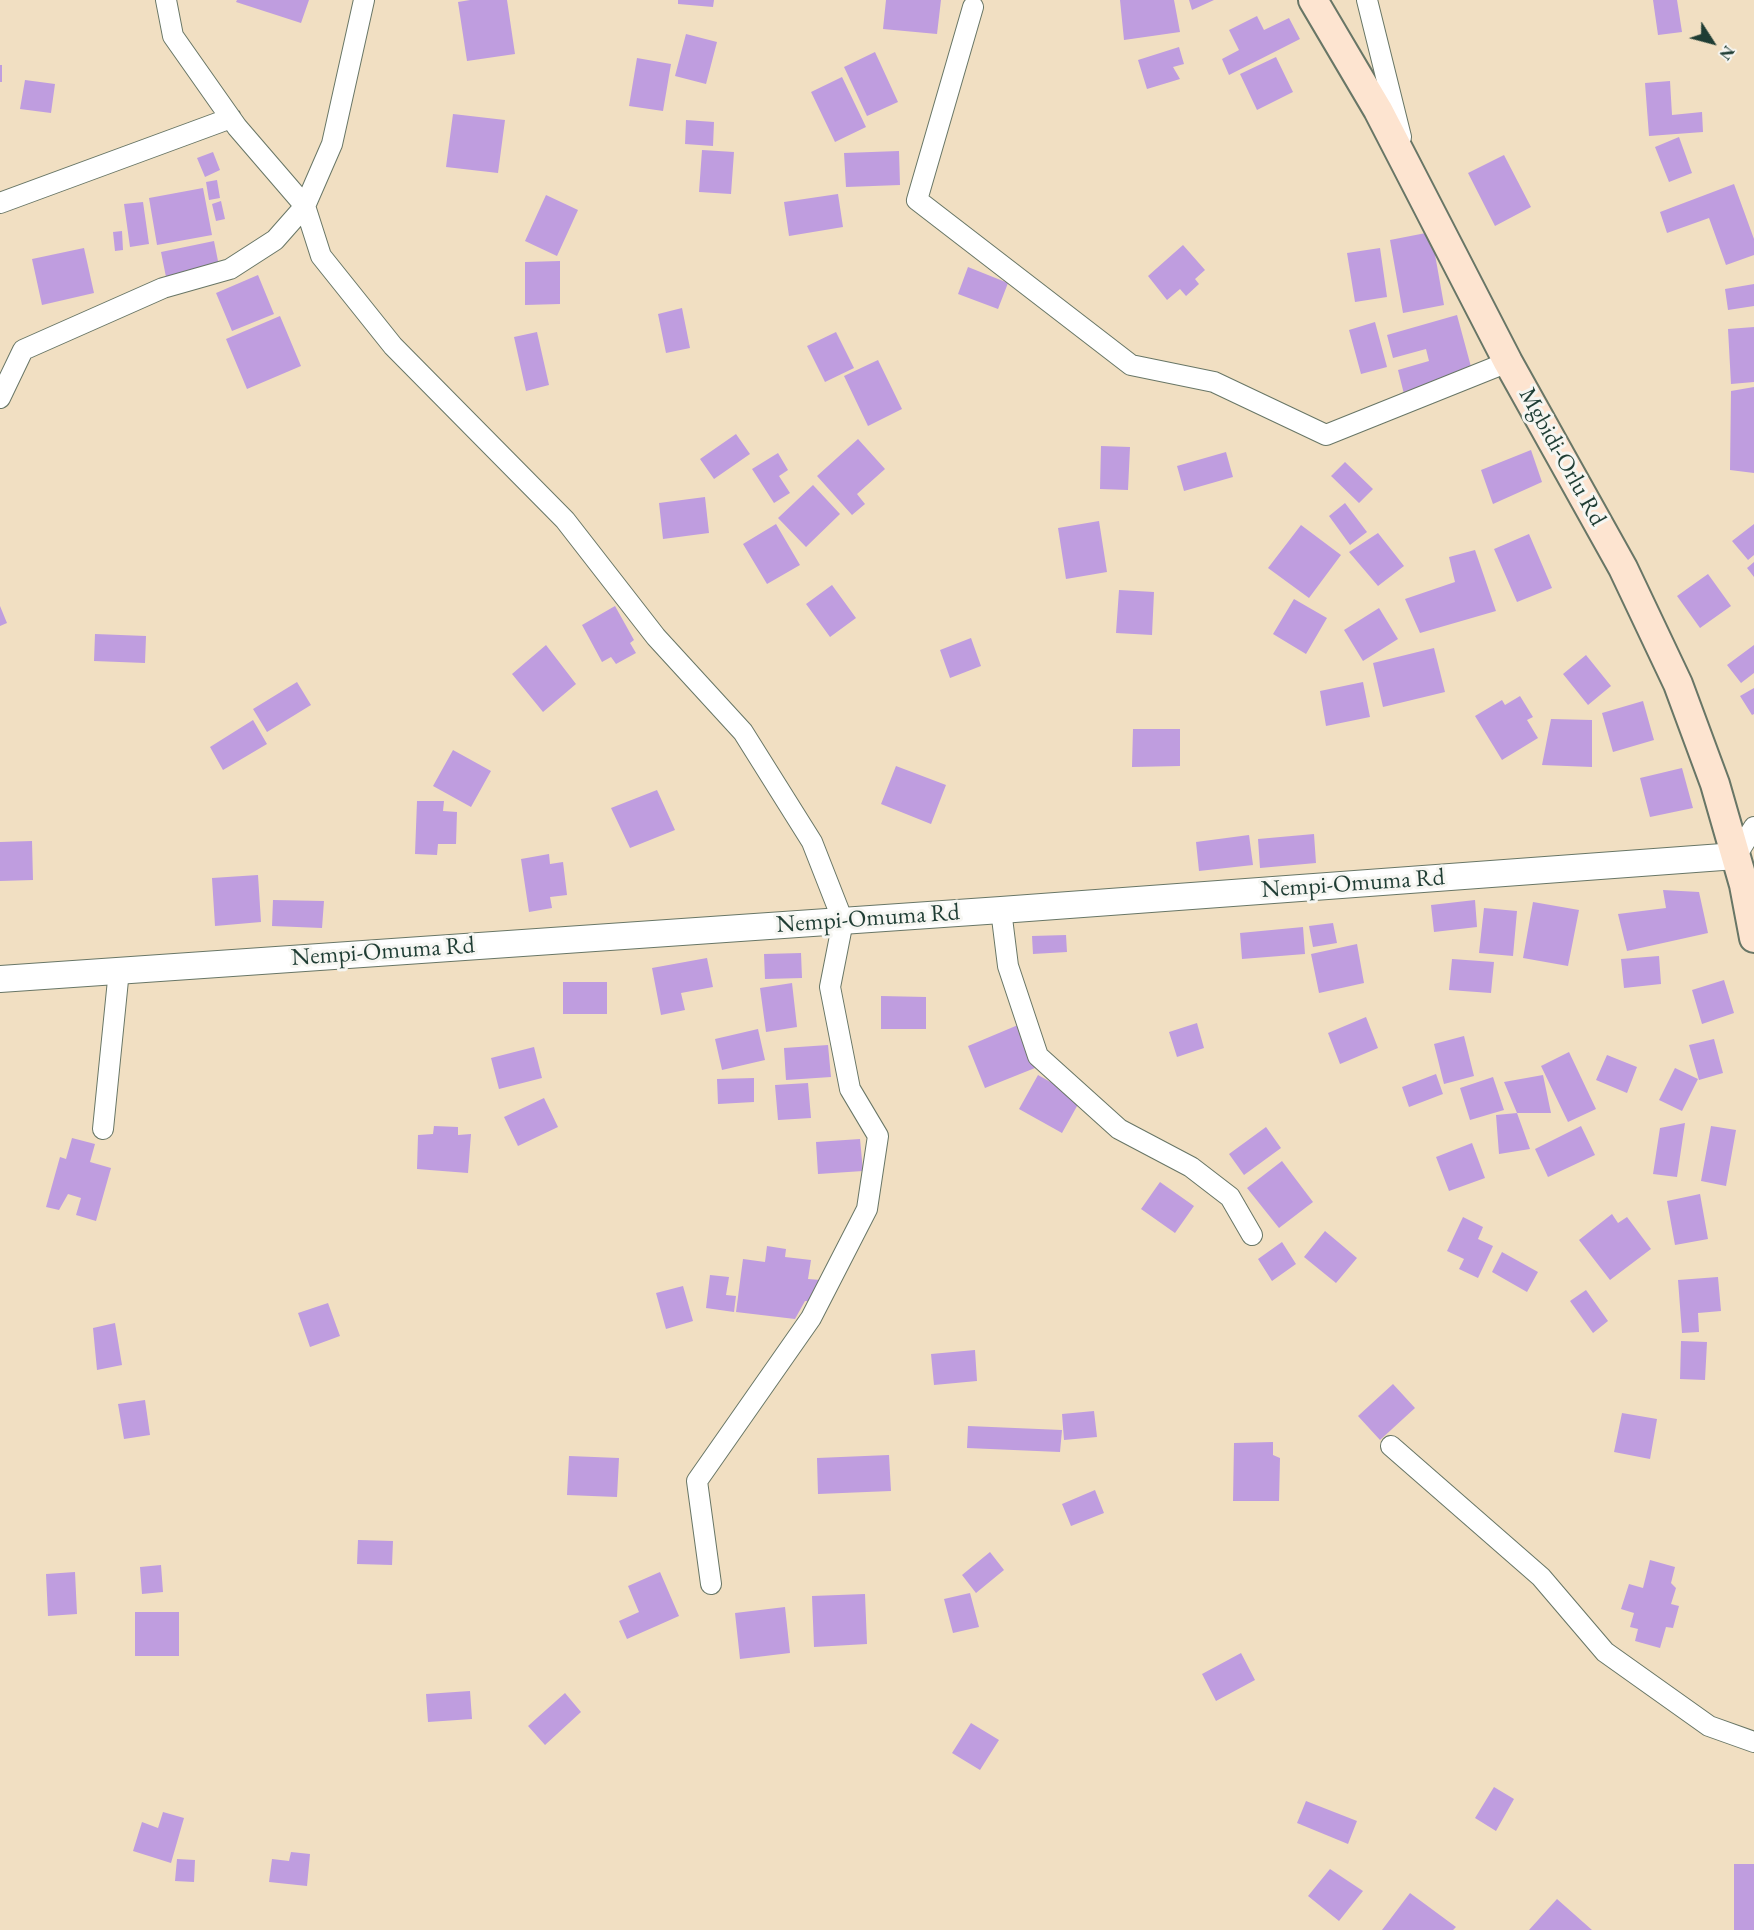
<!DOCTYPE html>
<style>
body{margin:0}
#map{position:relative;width:1754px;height:1930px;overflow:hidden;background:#f1dfc2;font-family:"EB Garamond",serif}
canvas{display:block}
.north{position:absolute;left:1682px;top:12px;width:60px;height:60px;-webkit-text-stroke:4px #f6f6f2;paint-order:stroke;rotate:126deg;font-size:16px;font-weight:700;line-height:24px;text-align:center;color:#1f3d34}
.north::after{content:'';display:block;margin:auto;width:21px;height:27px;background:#1f3d34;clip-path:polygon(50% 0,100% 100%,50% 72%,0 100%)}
</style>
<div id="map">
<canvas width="1754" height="1930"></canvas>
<div class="north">N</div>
</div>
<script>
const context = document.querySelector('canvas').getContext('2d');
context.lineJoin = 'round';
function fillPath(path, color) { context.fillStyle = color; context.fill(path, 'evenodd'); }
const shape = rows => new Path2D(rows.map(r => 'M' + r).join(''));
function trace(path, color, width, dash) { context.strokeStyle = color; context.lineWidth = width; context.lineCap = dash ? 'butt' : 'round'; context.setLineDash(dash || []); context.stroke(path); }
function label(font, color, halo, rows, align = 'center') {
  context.font = font + ' "EB Garamond",serif'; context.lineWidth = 6; context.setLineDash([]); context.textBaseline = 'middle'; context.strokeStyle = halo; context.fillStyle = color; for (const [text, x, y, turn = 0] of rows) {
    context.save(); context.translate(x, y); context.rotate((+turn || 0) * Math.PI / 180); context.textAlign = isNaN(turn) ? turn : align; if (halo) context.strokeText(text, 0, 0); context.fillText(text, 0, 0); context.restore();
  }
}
const building = shape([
 [237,0,309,0,301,23,236,2],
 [470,0,507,0,515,54,467,61,458,2],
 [678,0,714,0,713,7,678,4],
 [886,0,941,0,937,34,883,29],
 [1120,0,1174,0,1180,32,1124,40],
 [1189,0,1214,0,1192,10],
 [1653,0,1677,0,1682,32,1658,35],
 [1257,16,1264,30,1289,18,1300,39,1229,75,1222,59,1239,50,1229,30],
 [686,34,717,42,706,84,675,76],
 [1179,47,1184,64,1173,67,1180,79,1147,89,1138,60],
 [875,52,898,102,867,116,844,67],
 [1276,57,1293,92,1257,110,1240,74],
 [637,58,671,64,663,111,629,106],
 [0,65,2,65,2,82,0,82],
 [842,77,866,127,835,142,811,92],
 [25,80,55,84,51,113,20,109],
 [1670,81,1672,115,1702,112,1703,132,1649,136,1645,83],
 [453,114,505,120,498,173,446,167],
 [686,120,714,122,713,146,685,144],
 [1679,137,1692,173,1669,182,1655,147],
 [702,150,734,152,731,194,699,192],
 [899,151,900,185,846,187,844,153],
 [213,152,220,170,205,177,197,158],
 [1504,155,1531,207,1495,226,1468,173],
 [217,180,220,198,209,200,206,182],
 [1734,184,1754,239,1754,255,1726,265,1709,218,1667,233,1660,212],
 [203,188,212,235,157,245,149,198],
 [838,194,843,227,789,236,784,202],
 [546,195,578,210,557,256,525,241],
 [221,201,225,219,216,221,212,204],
 [143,202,149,244,130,247,124,204],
 [122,231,123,250,115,251,113,232],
 [1431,232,1444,305,1403,313,1390,240],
 [214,241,219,266,166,277,161,252],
 [1183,245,1205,270,1195,279,1199,284,1186,296,1180,289,1167,300,1148,276],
 [84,248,94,293,42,305,32,259],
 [1380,248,1387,297,1355,302,1347,253],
 [560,261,560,304,525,305,525,262],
 [968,267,1008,283,998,309,958,294],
 [258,275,274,314,232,331,216,293],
 [1754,284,1754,306,1728,310,1725,289],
 [682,308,690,348,666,353,658,314],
 [1457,315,1473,374,1404,394,1398,370,1429,361,1426,349,1393,358,1387,335],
 [280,316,301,366,247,389,226,339],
 [1375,322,1387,367,1361,374,1349,330],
 [1754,327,1754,382,1731,384,1728,329],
 [537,332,549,385,526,391,514,337],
 [836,332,854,368,825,382,807,346],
 [878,360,902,409,868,426,844,376],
 [1754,387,1754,473,1730,470,1731,391],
 [736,434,750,454,714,479,700,459],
 [858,439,885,469,857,494,865,504,852,515,817,476],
 [1101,446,1130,447,1128,490,1100,489],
 [1531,450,1542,482,1493,504,1481,470],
 [1226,452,1233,477,1184,491,1177,466],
 [778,453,788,470,779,476,790,493,774,503,752,469],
 [1345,462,1373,489,1359,503,1331,476],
 [813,485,840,514,806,547,778,518],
 [705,497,709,533,663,539,659,503],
 [1345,503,1367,532,1350,545,1329,516],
 [1099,521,1107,572,1066,579,1058,528],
 [776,524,800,565,767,584,743,544],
 [1754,524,1754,555,1748,560,1732,541],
 [1301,525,1341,555,1309,598,1268,568],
 [1378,533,1404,566,1378,586,1349,552],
 [1529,534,1552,588,1517,602,1494,549],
 [1475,550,1496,611,1420,633,1405,599,1455,582,1449,557],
 [1754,562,1754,577,1747,568],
 [1708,574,1731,606,1700,628,1677,596],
 [832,585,856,618,830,637,806,604],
 [1119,590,1154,592,1152,635,1116,633],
 [1294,599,1327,618,1306,654,1273,634],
 [0,606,7,623,0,626],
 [615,606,634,640,630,643,636,653,616,664,611,657,602,662,582,625],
 [1379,608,1398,639,1363,661,1344,630],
 [95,634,146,636,145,663,94,661],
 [971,638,981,666,950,678,940,650],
 [546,645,576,684,543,712,512,674],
 [1754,645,1754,673,1741,683,1727,665],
 [1434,648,1445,692,1383,707,1373,663],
 [1586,655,1611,686,1588,705,1563,674],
 [297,682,311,705,267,732,253,709],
 [1363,682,1370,717,1326,726,1320,691],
 [1754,688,1754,714,1752,715,1740,696],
 [1520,696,1533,717,1527,720,1538,738,1502,760,1475,716,1502,700,1505,705],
 [1643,701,1654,740,1613,752,1602,713],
 [1551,719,1592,720,1592,767,1542,765],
 [253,720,267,744,223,770,210,747],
 [1133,729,1180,729,1180,766,1132,767],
 [453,750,491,771,471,807,433,786],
 [896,766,946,785,931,824,881,804],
 [1682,768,1693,808,1650,817,1640,778],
 [657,790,675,830,630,848,611,808],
 [417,801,444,801,443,811,457,812,456,844,438,844,437,855,415,854],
 [1314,834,1316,863,1260,868,1258,839],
 [1249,835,1253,865,1199,871,1196,842],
 [32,841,33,880,0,881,0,842],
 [549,854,550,864,563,862,567,895,550,897,552,908,529,912,521,859],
 [258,875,261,922,215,926,212,878],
 [1663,890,1699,892,1708,933,1627,951,1618,914,1666,908],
 [273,900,324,901,322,928,272,926],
 [1475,900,1477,927,1434,932,1431,905],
 [1533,902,1579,910,1568,966,1523,958],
 [1484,908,1517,911,1513,956,1479,953],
 [1333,923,1337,943,1313,947,1309,926],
 [1303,927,1305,954,1242,959,1240,933],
 [1066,935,1067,952,1033,954,1032,936],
 [1357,944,1364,983,1319,993,1311,954],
 [801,953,802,978,765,979,764,954],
 [1659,956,1661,984,1624,988,1621,959],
 [707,958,713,987,681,993,685,1010,661,1015,652,968],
 [1452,959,1494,962,1491,993,1449,990],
 [1724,980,1734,1013,1702,1024,1692,990],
 [563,982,607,982,607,1014,563,1014],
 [792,983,797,1027,766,1032,760,988],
 [881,996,926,997,926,1029,881,1029],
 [1366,1017,1378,1048,1340,1064,1328,1033],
 [1197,1023,1204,1048,1177,1057,1169,1032],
 [1018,1025,1035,1068,985,1088,968,1046],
 [758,1029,765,1060,722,1070,715,1039],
 [1464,1036,1474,1076,1444,1084,1434,1044],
 [1714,1039,1723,1073,1699,1080,1689,1045],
 [828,1045,831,1077,786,1080,784,1048],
 [534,1047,542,1078,499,1089,491,1058],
 [1569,1052,1596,1109,1568,1122,1541,1066],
 [1607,1055,1637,1067,1627,1093,1596,1080],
 [1675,1068,1698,1079,1682,1111,1659,1100],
 [1436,1074,1443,1094,1409,1107,1402,1087],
 [1038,1075,1081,1099,1062,1133,1019,1109],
 [1543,1075,1551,1113,1517,1113,1504,1082],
 [1493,1077,1504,1110,1470,1120,1460,1088],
 [754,1078,754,1102,718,1104,717,1079],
 [808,1083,811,1118,778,1120,775,1085],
 [544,1098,558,1127,518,1146,504,1117],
 [1517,1113,1530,1149,1499,1154,1496,1115],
 [1685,1123,1677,1177,1653,1174,1660,1128],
 [434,1126,458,1127,458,1135,471,1134,468,1173,417,1169,418,1135,433,1134],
 [1581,1126,1595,1155,1548,1177,1535,1149],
 [1711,1126,1736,1130,1726,1186,1701,1181],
 [1266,1127,1281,1148,1244,1175,1229,1154],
 [72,1138,95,1144,90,1162,111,1168,96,1221,76,1215,81,1198,68,1194,59,1210,46,1207,60,1157,66,1159],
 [860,1139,863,1171,818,1174,816,1142],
 [1472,1143,1485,1178,1449,1191,1436,1157],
 [1282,1161,1313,1202,1279,1228,1247,1188],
 [1160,1182,1194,1206,1175,1233,1141,1209],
 [1700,1194,1708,1239,1675,1245,1667,1201],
 [1612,1214,1618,1223,1627,1217,1651,1249,1610,1280,1579,1240],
 [1463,1217,1483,1227,1478,1239,1493,1246,1478,1278,1459,1269,1464,1259,1447,1251],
 [1325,1231,1357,1258,1336,1283,1304,1257],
 [1282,1242,1296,1264,1272,1281,1258,1259],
 [767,1246,786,1249,785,1257,811,1260,808,1279,821,1280,818,1302,805,1301,795,1319,736,1312,743,1259,765,1262],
 [1502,1252,1538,1272,1527,1292,1492,1272],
 [710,1275,729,1277,726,1295,736,1296,734,1312,706,1308],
 [1718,1277,1721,1311,1698,1313,1699,1332,1682,1333,1678,1280],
 [683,1286,693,1321,666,1329,656,1293],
 [1586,1290,1608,1321,1593,1333,1570,1301],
 [328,1303,340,1336,310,1347,298,1313],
 [115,1323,122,1365,97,1370,93,1328],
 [1681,1341,1707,1342,1705,1380,1680,1379],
 [975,1350,977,1381,934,1385,931,1354],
 [1393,1384,1415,1408,1380,1440,1358,1416],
 [145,1400,150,1435,124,1439,118,1404],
 [1094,1411,1097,1437,1064,1440,1062,1414],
 [1622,1413,1657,1419,1650,1459,1614,1452],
 [968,1426,1062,1430,1060,1452,967,1448],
 [1273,1442,1273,1455,1280,1458,1279,1501,1233,1501,1234,1443],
 [889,1455,891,1491,818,1494,817,1458],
 [569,1456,619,1458,617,1497,567,1495],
 [1095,1490,1104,1513,1071,1526,1062,1504],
 [358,1540,393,1541,392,1565,357,1564],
 [990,1552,1004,1570,976,1593,962,1575],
 [1650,1560,1675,1567,1671,1583,1676,1588,1671,1604,1679,1606,1673,1628,1666,1627,1660,1648,1635,1641,1638,1629,1630,1627,1634,1613,1621,1609,1629,1584,1643,1588],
 [161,1565,163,1592,142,1594,140,1567],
 [75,1572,77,1614,48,1616,46,1574],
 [660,1572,679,1616,627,1639,619,1621,639,1612,628,1586],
 [970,1593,979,1627,953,1633,944,1599],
 [865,1594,867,1644,814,1647,812,1596],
 [785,1607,790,1653,740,1659,735,1613],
 [135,1612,179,1612,179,1656,135,1656],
 [1241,1653,1255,1680,1216,1701,1202,1674],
 [470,1691,472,1719,428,1722,426,1694],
 [565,1693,581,1712,545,1745,528,1726],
 [971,1723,999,1740,980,1770,952,1753],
 [1494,1787,1514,1799,1496,1831,1475,1818],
 [1306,1801,1357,1821,1348,1844,1297,1823],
 [163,1812,184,1818,171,1863,133,1851,142,1822,158,1828],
 [291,1852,310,1854,307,1886,269,1882,272,1859,289,1861],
 [177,1859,195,1860,194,1882,175,1881],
 [1734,1864,1754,1864,1754,1930,1734,1930],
 [1330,1869,1363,1891,1339,1921,1308,1896],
 [1410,1893,1456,1927,1453,1930,1382,1930],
 [1557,1899,1592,1930,1529,1930]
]);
const minor = shape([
 [166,0,173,36,237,127,305,206,321,256,393,346,565,520,656,637,743,732,812,842,843,921,830,987,850,1089,878,1136,867,1209,811,1318,697,1481,711,1584],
 [1367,0,1401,137],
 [973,7,917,200,1131,365,1214,382,1326,435,1508,362],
 [0,203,231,118],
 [0,398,23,350,163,288,230,269,275,240,305,206,332,144,364,0],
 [1736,856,1754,827],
 [1001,910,1008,966,1038,1056,1119,1129,1191,1167,1230,1197,1252,1235],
 [103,1129,119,970],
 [1391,1446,1541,1577,1605,1652,1709,1726,1754,1742]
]);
const tertiary = shape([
 [0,979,1001,910,1736,856]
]);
const secondary = shape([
 [1313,0,1378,110,1508,362,1623,568,1678,684,1715,784,1744,885,1754,938]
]);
const streetNames = [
 ["Mgbidi-Orlu Rd",1562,457,61],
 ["Nempi-Omuma Rd",1353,884,-4],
 ["Nempi-Omuma Rd",868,919,-4],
 ["Nempi-Omuma Rd",383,952,-4]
];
fillPath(building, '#bf9ddf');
trace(minor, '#687666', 22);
trace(tertiary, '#687666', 28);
trace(secondary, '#687666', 32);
trace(minor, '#fff', 20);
trace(tertiary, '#fff', 26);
trace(secondary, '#fde4d0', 28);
label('24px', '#1f3d34', '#f6f6f2', streetNames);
</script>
